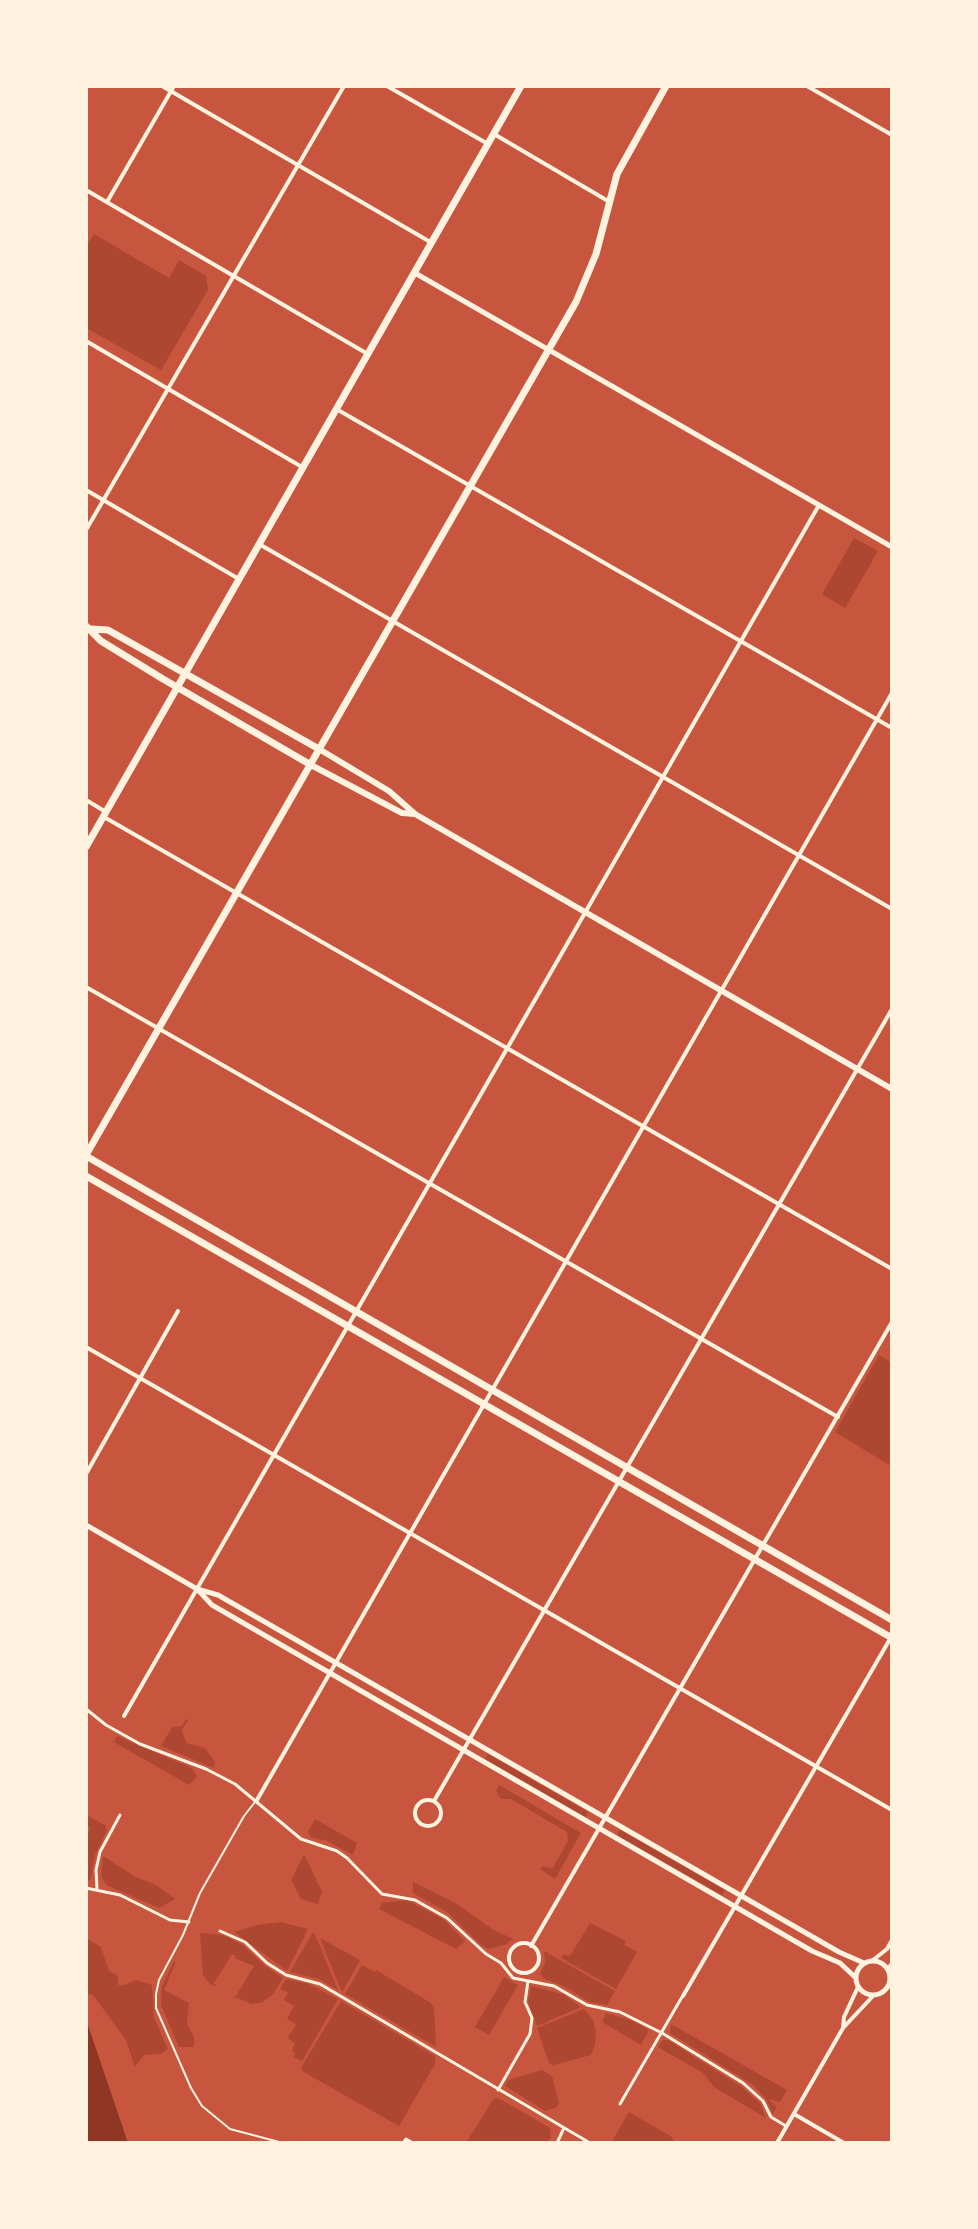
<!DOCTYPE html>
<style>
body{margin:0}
#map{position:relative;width:978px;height:2229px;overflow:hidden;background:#c8553d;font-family:Jost,sans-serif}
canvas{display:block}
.frame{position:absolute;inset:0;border:88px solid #fff3e0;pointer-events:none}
</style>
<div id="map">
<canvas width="978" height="2229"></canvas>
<div class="frame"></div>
</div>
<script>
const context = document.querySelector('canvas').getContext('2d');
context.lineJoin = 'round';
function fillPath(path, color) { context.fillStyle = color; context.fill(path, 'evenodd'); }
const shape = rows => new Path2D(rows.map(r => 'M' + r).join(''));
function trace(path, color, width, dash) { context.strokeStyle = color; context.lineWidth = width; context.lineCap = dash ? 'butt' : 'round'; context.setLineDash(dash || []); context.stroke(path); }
const green = shape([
 [94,234,169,278,179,260,206,276,208,290,161,370,86,328,86,247],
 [854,538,878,551,845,608,822,594],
 [879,1355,892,1363,891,1466,835,1432],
 [186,1719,188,1720,182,1730,186,1743,205,1748,215,1762,214,1768,161,1746,172,1727,182,1726],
 [117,1736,192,1768,197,1777,189,1785,114,1742],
 [488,1754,588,1812,585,1817,485,1759],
 [499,1785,581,1833,555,1879,540,1869,543,1866,552,1869,568,1841,567,1832,511,1799,501,1799,496,1791],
 [86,1815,105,1825,107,1830,95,1855,91,1878,86,1883,86,1842,90,1828,86,1825],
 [315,1819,357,1843,353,1855,327,1841,310,1837,308,1832],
 [620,1830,725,1890,722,1895,617,1835],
 [304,1854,322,1892,318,1904,301,1899,291,1880],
 [103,1856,134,1876,156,1885,175,1899,159,1908,106,1885,101,1876],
 [413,1882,457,1904,492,1929,513,1939,505,1945,489,1949,482,1946,447,1912,413,1893],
 [407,1900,443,1919,465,1941,456,1949,379,1909,382,1903],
 [280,1922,308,1929,287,1971,234,1932,257,1925],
 [590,1923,626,1941,624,1945,637,1952,616,1989,561,1958,563,1954,570,1956],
 [313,1932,315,1934,338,1990,319,1979,290,1972],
 [200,1933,223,1935,243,1945,264,1965,283,1978,273,1994,263,2002,252,2004,232,1996,236,1996,254,1966,235,1958,236,1956,232,1954,214,1983,217,1987,210,1984,203,1975],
 [86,1938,101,1947,109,1971,118,1976,118,1985,125,1985,135,1980,152,1985,154,2018,168,2049,160,2054,144,2055,135,2067,126,2040,93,1995,86,1993],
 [320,1938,360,1960,343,1991,341,1990],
 [544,1951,615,1991,607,2005,589,2002,566,1987,544,1979,540,1973,545,1963],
 [174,1961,176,1962,164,1990,189,2003,187,2023,194,2037,194,2047,179,2047,161,2005,162,1986],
 [362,1965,375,1972,376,1970,431,2003,434,2008,436,2047,345,1994],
 [504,1977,518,1985,489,2035,475,2027],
 [286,1979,309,1984,338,1999,302,2061,294,2057,295,2053,292,2051,295,2043,288,2038,296,2024,287,2019,294,2006,284,2000,288,1993,280,1989],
 [531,1986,563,1994,581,2007,537,2026,528,2002],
 [341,2001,435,2056,435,2064,399,2126,302,2071,301,2068],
 [584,2009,593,2020,596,2032,595,2045,591,2055,554,2065,549,2063,537,2028],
 [606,2013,633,2021,649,2030,641,2045,602,2022],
 [671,2024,787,2090,780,2102,768,2099,777,2107,773,2114,766,2099,753,2085,670,2033],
 [663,2040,668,2040,742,2087,760,2103,766,2118,714,2087,703,2073,658,2047],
 [542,2070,552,2076,559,2103,557,2107,545,2111,505,2086,508,2080],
 [494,2098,500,2099,550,2128,551,2138,546,2143,466,2143],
 [629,2112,672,2137,674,2143,611,2143]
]);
const water = shape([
 [86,2019,92,2037,128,2143,86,2143]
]);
const service = shape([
 [255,1802,244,1816,200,1893,183,1935,159,1980,156,1994,156,2008,191,2088,202,2106,230,2129,283,2143]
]);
const pedestrian = shape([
 [86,1709,106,1725,140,1744,206,1769,235,1784,301,1839,337,1851,347,1858,382,1894,415,1900,447,1918,486,1954,501,1963,513,1978,554,1986,587,2005,620,2012,662,2033,743,2083,763,2101,771,2117,786,2126],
 [86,1888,120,1895,170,1920,189,1922],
 [97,1889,96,1870,100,1852,120,1815],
 [220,1931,245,1942,267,1963,286,1975,320,1984,590,2143],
 [498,2090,530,2034,532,2018,525,2002,528,1981],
 [620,2104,682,1997],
 [403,2143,406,2139,413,2143],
 [557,2143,564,2128]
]);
const minor = shape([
 [162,86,432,243],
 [387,86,488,144],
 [807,86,892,135],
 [494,134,608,201],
 [86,190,366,353],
 [107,202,174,86],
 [86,341,302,467],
 [338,410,892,728],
 [86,490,239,579],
 [86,530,344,86],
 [259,544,892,909],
 [86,800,106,812],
 [104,817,892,1269],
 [86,987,838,1417],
 [86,1347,892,1810],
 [86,1474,178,1311],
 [124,1716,819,505],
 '415 1813a13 13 0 1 1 26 0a13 13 0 1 1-26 0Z',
 [257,1800,892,693],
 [434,1801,892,1009],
 '509 1958a15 15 0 1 1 30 0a15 15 0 1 1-30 0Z',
 [531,1946,892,1322],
 [873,1960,887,1949,892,1940],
 [888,1969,892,1963],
 [683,1996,890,1639],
 [843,2028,844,2017,858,1987],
 [794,2114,844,2143],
 [777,2143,843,2028,873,1996]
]);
const tertiary = shape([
 [415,273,892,547],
 [86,1525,197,1589,218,1595,839,1952,864,1963],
 [198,1590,212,1605,812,1951,840,1963,856,1978],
 '856 1978a17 17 0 1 1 34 0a17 17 0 1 1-34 0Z'
]);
const secondary = shape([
 [319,749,389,791,415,814,892,1089],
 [311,765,402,813,415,814]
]);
const primary = shape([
 [86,626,101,641,163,679,311,765],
 [91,629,108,630,319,749],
 [86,847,521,86],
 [86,1155,576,302,596,254,617,174,666,86],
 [86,1156,892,1620],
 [86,1176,892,1638]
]);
fillPath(green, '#ae4732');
fillPath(water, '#8f3625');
trace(service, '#fff3e0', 2);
trace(pedestrian, '#fff3e0', 3);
trace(minor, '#fff3e0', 4);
trace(tertiary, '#fff3e0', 5);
trace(secondary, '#fff3e0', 6);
trace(primary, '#fff3e0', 7);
</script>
